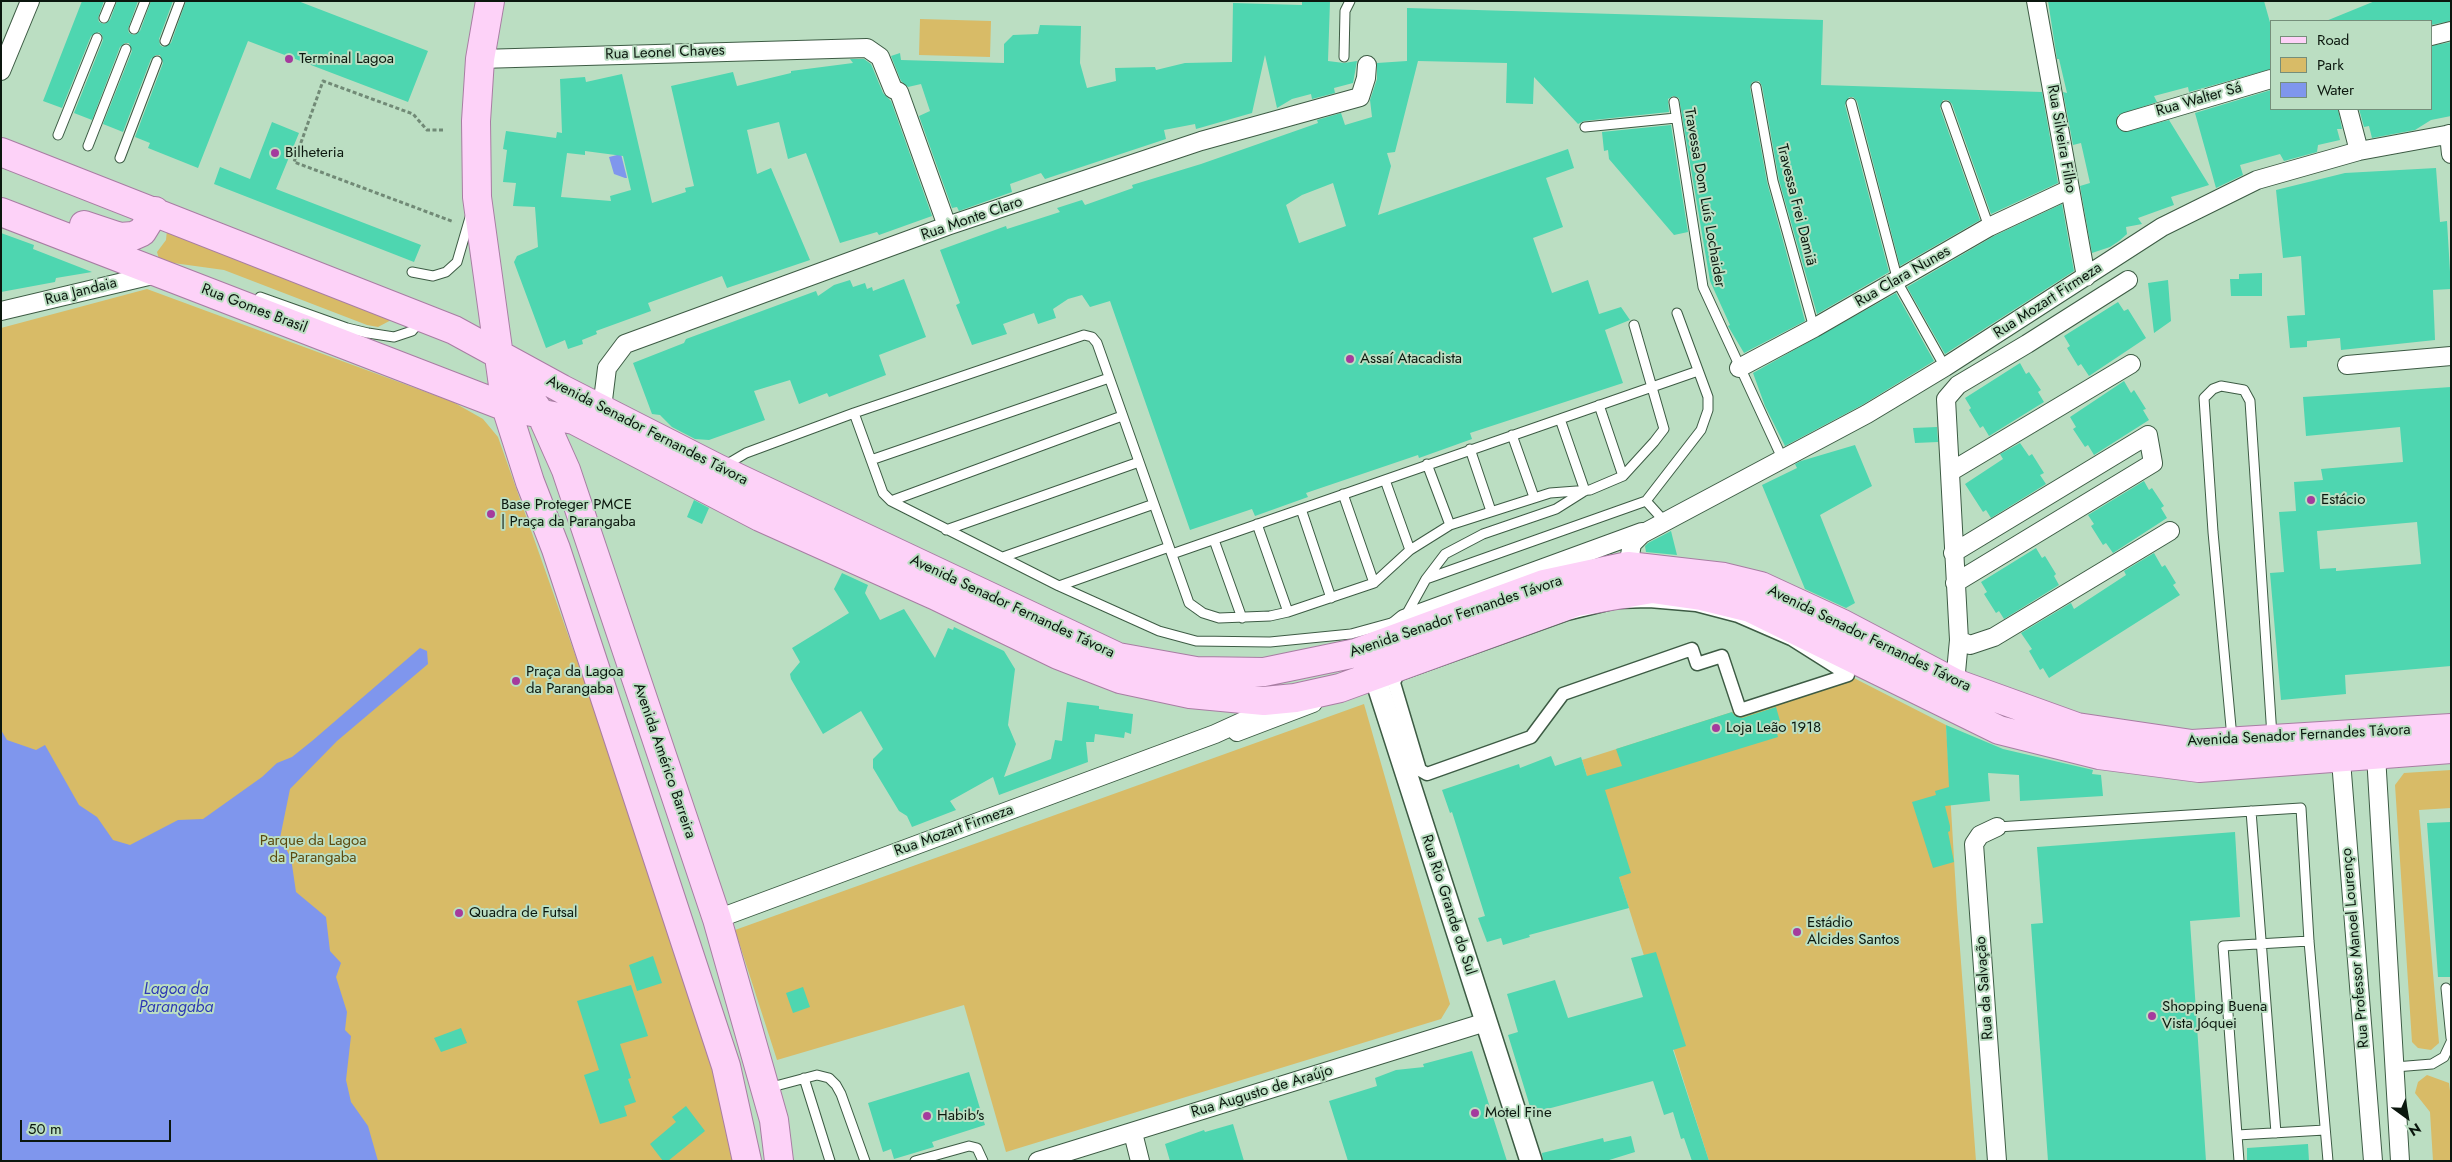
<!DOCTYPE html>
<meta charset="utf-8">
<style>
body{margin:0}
#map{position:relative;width:2452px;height:1162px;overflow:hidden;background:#bbdec2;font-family:Jost,sans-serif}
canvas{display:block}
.frame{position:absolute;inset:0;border:2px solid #0b170e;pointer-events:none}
.legend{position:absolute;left:2270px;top:20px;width:162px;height:90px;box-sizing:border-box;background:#bbdec2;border:1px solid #758e7a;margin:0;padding:6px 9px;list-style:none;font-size:15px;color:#0b170e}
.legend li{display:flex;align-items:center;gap:10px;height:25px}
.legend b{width:25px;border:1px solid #758e7a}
.north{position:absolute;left:2382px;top:1092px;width:50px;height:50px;-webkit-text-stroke:4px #bbdec2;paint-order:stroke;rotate:148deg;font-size:14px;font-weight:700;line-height:20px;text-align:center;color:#0b170e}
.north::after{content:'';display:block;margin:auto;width:18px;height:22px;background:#0b170e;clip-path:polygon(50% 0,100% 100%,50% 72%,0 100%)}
.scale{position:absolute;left:20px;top:1120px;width:151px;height:22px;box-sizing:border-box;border:2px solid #0b170e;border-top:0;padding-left:6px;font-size:15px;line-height:18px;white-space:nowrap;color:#0b170e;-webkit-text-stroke:4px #bbdec2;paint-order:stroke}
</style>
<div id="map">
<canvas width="2452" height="1162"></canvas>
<div class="frame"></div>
<ul class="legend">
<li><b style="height:6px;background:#fdd2f8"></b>Road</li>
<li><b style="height:14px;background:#d8bb67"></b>Park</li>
<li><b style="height:14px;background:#7f96ed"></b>Water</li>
</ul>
<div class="north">N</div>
<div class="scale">50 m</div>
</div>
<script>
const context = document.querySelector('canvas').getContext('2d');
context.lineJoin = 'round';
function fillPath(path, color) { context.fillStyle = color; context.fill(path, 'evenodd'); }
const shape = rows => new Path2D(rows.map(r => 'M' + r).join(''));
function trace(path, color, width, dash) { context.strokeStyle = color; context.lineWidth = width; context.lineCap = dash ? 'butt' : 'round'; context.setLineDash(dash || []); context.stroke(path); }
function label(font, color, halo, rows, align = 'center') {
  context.font = font + ' Jost,sans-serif'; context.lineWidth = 4; context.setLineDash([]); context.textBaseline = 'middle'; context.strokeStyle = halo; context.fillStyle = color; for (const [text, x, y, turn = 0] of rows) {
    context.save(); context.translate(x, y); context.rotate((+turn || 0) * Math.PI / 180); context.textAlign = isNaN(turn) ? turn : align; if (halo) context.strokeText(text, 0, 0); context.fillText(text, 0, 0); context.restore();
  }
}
const green = shape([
 [920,19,991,21,990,57,919,55],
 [167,230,395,318,378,327,367,325,224,270,166,262,159,259,157,252,166,240],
 [147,289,453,402,483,419,498,437,677,943,702,1020,737,1161,1,1161,1,328],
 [1848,675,1946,725,1957,909,1976,1161,1709,1161,1582,760],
 [1364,704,1450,1004,1441,1019,1006,1152,964,1005,777,1060,735,930],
 [2451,770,2451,808,2419,810,2439,1043,2431,1050,2418,1048,2412,1042,2395,785,2404,773],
 [2427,1075,2449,1083,2451,1099,2451,1161,2433,1161,2430,1112,2415,1093,2418,1082]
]);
const water = shape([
 [621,154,627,178,625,178,614,174,609,157],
 [420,648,427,651,428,664,337,741,290,789,280,838,291,858,296,892,326,917,330,951,341,963,336,977,347,1012,345,1030,351,1036,346,1080,351,1102,368,1126,378,1161,1,1161,1,730,7,740,36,750,45,745,79,805,97,817,113,840,130,845,178,820,203,819,262,777,277,763,292,757,312,741]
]);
const building = shape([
 [82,1,104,1,98,18,99,22,104,24,110,20,117,1,138,1,128,29,129,33,134,35,140,31,151,1,173,1,159,39,160,45,163,47,171,43,186,1,298,1,428,51,408,102,248,41,198,168,148,148,150,143,135,137,163,63,160,55,156,55,151,59,123,132,103,124,132,51,129,43,125,43,120,47,92,120,74,113,103,40,102,35,99,32,91,36,62,108,43,101],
 [1302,1,1330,1,1328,61,1344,63,1357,61,1353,83,1334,88,1335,93,1312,99,1311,94,1292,99,1277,108,1265,55,1252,113,1196,129,1195,124,1164,130,1166,139,1045,179,1041,173,1010,184,1012,192,959,211,957,207,952,208,919,116,930,111,921,84,908,87,901,81,891,56,900,53,901,60,1004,63,1004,44,1013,35,1038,34,1040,25,1081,26,1080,63,1087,88,1116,81,1115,68,1155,67,1156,70,1185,63,1232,62,1233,3,1302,5],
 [2048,1,2264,1,2271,26,2271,69,2189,92,2188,87,2154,96,2157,102,2118,115,2116,125,2124,132,2169,120,2209,185,2171,197,2174,205,2138,218,2142,224,2126,227,2127,234,2119,241,2110,247,2092,253,2080,186,2090,183,2081,143,2073,145,2063,92,2067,93,2059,59,2057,59],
 [2375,1,2451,1,2451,21,2431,25,2431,21,2326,21],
 [1407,8,1823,20,1821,85,2042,92,2058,183,1991,214,1952,104,1948,100,1943,100,1940,108,1980,220,1900,266,1857,101,1853,97,1849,97,1845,105,1889,272,1817,314,1779,180,1762,86,1759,81,1752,82,1750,88,1767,182,1805,321,1744,353,1728,326,1730,325,1710,281,1679,98,1673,96,1668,99,1669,112,1584,121,1578,124,1534,77,1533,104,1506,103,1507,63,1418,61,1395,152,1387,153,1391,166,1378,215,1568,149,1574,168,1546,178,1563,227,1533,238,1552,293,1588,280,1599,314,1621,307,1630,320,1605,330,1623,383,1470,433,1472,439,1419,458,1418,455,1306,493,1308,497,1255,516,1252,509,1190,530,1110,301,1090,307,1082,295,1068,299,1053,309,1056,318,1038,324,1034,313,1003,324,1007,334,972,345,956,305,960,303,940,250,1006,226,1007,229,1060,212,1057,208,1082,200,1085,205,1133,188,1132,185,1201,164,1301,129,1318,123,1317,120,1341,113,1345,125,1372,117,1370,100,1377,79,1377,63,1407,61],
 [1333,183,1346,226,1299,243,1286,205,1302,195],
 [2451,42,2451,116,2431,120,2415,130,2372,138,2369,126,2364,127,2359,109,2431,109,2431,46],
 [850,59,864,59,871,64,883,93,891,101,932,216,879,235,877,232,840,243,806,153,788,159,779,122,747,130,757,174,771,168,810,260,727,288,722,276,648,303,651,311,596,331,597,334,582,340,583,344,568,349,565,340,546,348,514,262,517,256,538,247,535,207,513,206,516,183,503,182,507,150,503,149,506,131,556,138,557,132,562,133,560,79,585,77,586,82,622,74,652,203,686,192,685,188,694,186,671,86,733,72,737,86,791,73,791,71,853,63],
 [585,151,623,156,631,190,610,196,611,201,561,197,567,153,585,155],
 [2271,90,2271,109,2338,109,2342,129,2337,129,2340,140,2318,145,2317,152,2284,161,2280,154,2240,165,2243,175,2216,188,2195,113],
 [272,122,299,133,276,189,421,245,414,262,214,184,220,167,250,179],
 [1671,125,1688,232,1674,235,1609,159,1608,150,1604,151,1602,132],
 [2436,168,2440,222,2447,221,2451,289,2433,290,2435,340,2341,350,2340,338,2307,341,2307,347,2290,348,2287,316,2305,315,2301,256,2283,258,2276,190,2345,173],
 [2062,204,2074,271,1945,354,1907,287,1994,236],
 [1,233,34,245,33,249,92,272,56,278,55,282,1,292],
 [2262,273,2262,296,2231,296,2230,279,2239,279,2239,274],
 [904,279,926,337,879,355,886,375,829,397,827,393,799,404,790,380,754,391,765,420,709,440,695,439,672,427,660,415,652,414,633,363,684,343,686,339,816,291,818,296,834,285,850,280,853,287,865,283,867,289,872,287,873,291],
 [2168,280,2171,321,2154,333,2148,283],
 [1896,293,1934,361,1862,405,1785,446,1765,406,1753,373],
 [2118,302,2124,311,2128,309,2146,338,2089,376,2081,364,2078,366,2067,348,2070,346,2064,336],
 [2020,363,2026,374,2029,372,2041,390,2038,392,2044,402,1989,436,1983,426,1980,428,1969,410,1971,408,1965,398],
 [2124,381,2131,393,2134,390,2146,409,2143,410,2149,420,2094,455,2088,445,2085,447,2073,429,2076,427,2070,417],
 [2451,387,2451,666,2345,675,2346,694,2281,700,2270,573,2284,572,2279,512,2296,511,2294,482,2323,480,2321,469,2403,462,2400,427,2306,436,2303,397],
 [2417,522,2421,564,2336,571,2336,568,2320,569,2317,531],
 [1937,427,1938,442,1915,443,1913,428],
 [2020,443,2029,456,2032,454,2044,473,2040,475,2046,484,1991,518,1986,510,1983,512,1965,484,2003,459,2000,454],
 [1855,445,1872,486,1820,515,1855,603,1846,608,1805,589,1762,485,1797,468,1795,464,1801,461],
 [2144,481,2149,490,2152,488,2164,506,2161,508,2167,518,2113,553,2106,543,2103,545,2091,526,2094,524,2088,515],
 [694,500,709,508,702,524,687,517],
 [1671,531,1677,555,1646,552,1645,546,1648,543],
 [2036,548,2042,558,2045,556,2056,574,2054,576,2059,585,2004,619,1999,611,1996,613,1984,594,1987,592,1981,582],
 [2154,553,2162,567,2165,565,2176,583,2173,585,2180,595,2049,678,2043,668,2040,670,2029,651,2032,649,2021,633,2071,603,2074,609,2126,575,2124,571],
 [842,573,868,585,865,593,880,620,904,609,935,658,948,628,953,630,954,627,1004,651,1015,669,1008,725,1016,744,1004,777,1051,759,1055,740,1062,741,1067,702,1099,706,1099,709,1133,714,1131,734,1125,732,1124,738,1095,734,1094,742,1086,742,1088,762,999,795,993,777,950,801,956,810,912,827,907,816,899,811,873,768,873,759,883,749,861,711,823,734,791,679,790,674,800,662,792,648,849,613,834,589],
 [1776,707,1780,721,1774,723,1778,737,1605,790,1631,873,1619,877,1629,908,1529,935,1530,937,1503,945,1501,938,1487,942,1478,918,1485,916,1452,812,1450,813,1442,790,1519,764,1520,768,1551,756,1555,766,1581,757,1587,776,1622,766,1616,749,1732,712,1735,716,1742,718],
 [1946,725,2003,749,2093,770,2092,774,2101,775,2103,796,2020,801,2019,775,1988,773,1990,801,1945,806,1950,826,1950,831,1948,832,1954,862,1933,868,1912,802,1936,795,1935,791,1949,787],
 [2451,822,2451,977,2438,977,2427,823],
 [2235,832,2240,917,2190,921,2206,1161,2048,1161,2031,924,2043,923,2037,847],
 [1656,952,1686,1046,1673,1050,1709,1161,1692,1161,1684,1138,1681,1139,1673,1112,1664,1115,1653,1081,1532,1113,1508,1035,1518,1032,1507,994,1555,980,1568,1018,1643,997,1631,958],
 [653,956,662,983,637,991,629,965],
 [631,985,648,1036,620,1044,631,1078,628,1079,636,1102,624,1106,627,1116,600,1124,584,1075,599,1070,577,1001],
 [803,987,810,1007,793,1013,786,993],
 [461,1028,467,1043,441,1052,434,1038],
 [1472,1051,1507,1161,1348,1161,1329,1101,1377,1086,1375,1078,1396,1070,1424,1067,1423,1064],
 [969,1072,985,1125,932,1142,934,1147,894,1159,891,1149,883,1152,868,1103],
 [686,1106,705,1131,668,1161,663,1161,650,1144,676,1122,672,1117],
 [1233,1124,1244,1161,1170,1161,1165,1144,1204,1130,1205,1132],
 [1631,1136,1635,1152,1606,1161,1543,1161,1542,1153,1603,1138,1604,1142],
 [2308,1144,2309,1161,2247,1161,2247,1148]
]);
const path = shape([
 [443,130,427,130,413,114,323,81,294,162,454,222]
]);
const service = shape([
 [104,18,111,1],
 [134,29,145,1],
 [165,41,180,1],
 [1344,57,1345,11,1350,1],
 [1756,87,1773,181,1814,328],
 [1674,102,1703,287,1783,460],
 [1851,103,1899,285,1945,367],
 [1946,106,1989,227],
 [1585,127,1676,118],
 [58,135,97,38],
 [88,146,126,49],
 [120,158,157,61],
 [412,272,433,276,446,272,457,262,471,214],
 [260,297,347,328,368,333,394,337,412,331,420,321],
 [1599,405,1623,476],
 [854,413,883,493,891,501,1059,586,1159,631,1196,641,1270,642,1351,634,1391,623],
 [1560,419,1585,491],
 [1512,435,1534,497],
 [1470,449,1491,511],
 [871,460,1109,378],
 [1427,464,1450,525],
 [724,466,746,453,854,413,1084,335,1092,337,1097,343,1189,603,1203,613,1219,618,1270,616,1288,612,1374,583,1410,550,1450,525,1550,493,1590,490,1623,476,1654,442,1664,429,1634,325],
 [1385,480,1410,550],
 [1343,494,1374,583],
 [891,501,1122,416],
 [1646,501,1666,523],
 [1301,509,1331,598],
 [1257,524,1288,612],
 [946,530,1139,462],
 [1214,540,1242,618],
 [1172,554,1698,371],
 [1003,557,1154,504],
 [1426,579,1646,501,1701,430,1708,410,1708,397,1677,313],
 [1059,586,1169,547],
 [1405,617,1426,579,1445,554,1483,534,1556,509,1583,492],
 [2232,738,2213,532,2204,398,2213,389,2221,386,2244,390,2250,401,2272,736],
 [2251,811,2276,1133],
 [1997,827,2301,808,2309,941,2328,1161],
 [2446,988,2451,1038],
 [2395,1067,2432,1064,2444,1057,2451,1042],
 [804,1078,830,1161],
 [768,1088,817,1075,829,1078,836,1085,841,1094,865,1161],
 [2237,1135,2223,946,2309,941],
 [915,1161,969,1146,977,1148,983,1161],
 [2239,1161,2237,1135,2325,1130]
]);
const pedestrian = shape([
 [1649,601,1696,605,1738,616,1791,639,1848,675,1740,710,1722,656,1697,664,1692,649,1563,694,1531,737,1427,774,1420,770,1394,683,1397,675,1567,614,1616,602,1649,601]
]);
const minor = shape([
 [2036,1,2086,277],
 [2431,36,2451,31],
 [480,59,867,48,880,57,893,89,899,92,947,226],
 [1,71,30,1],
 [2348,109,2359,151],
 [2126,122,2271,79],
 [2449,134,2451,154],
 [1,311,157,274],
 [2347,365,2451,356],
 [1739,368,1814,328,1989,227,2070,189],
 [602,408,607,368,625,344,947,226,1201,141,1360,97,1366,78,1367,65],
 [1950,472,2131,364],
 [1953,553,2148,435,2153,463,1955,583],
 [1628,566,1632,544,1642,534,1867,414,1945,367,2162,227,2257,180,2359,151,2451,134],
 [1382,637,1404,619,1642,532],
 [1959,640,1970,645,1994,637,2170,531],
 [1955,683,1959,640,1946,399,1958,385,2027,344,2128,280],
 [1237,732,1313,703],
 [2340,748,2373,1161],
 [2376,755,2400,1161],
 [1997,827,1980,835,1974,844,1997,1161],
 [717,919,1215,734,1248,719,1264,701],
 [1133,1133,1140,1161],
 [1038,1161,1486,1022]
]);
const tertiary = shape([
 [1370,661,1531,1161]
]);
const primary = shape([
 [490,1,480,59,476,121,477,197,506,407,530,482,556,549,726,1066,747,1161],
 [1,152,454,330,562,389,719,469,1118,657,1196,671,1264,672,1356,653,1544,584,1628,566,1724,577,1761,586,1841,623,1955,683,2077,727,2192,744,2451,728],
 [1,212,506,407,574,420,760,517,934,595,1058,655,1120,679,1190,694,1264,701,1295,698,1340,688,1576,602,1652,589,1701,596,1750,608,1999,730,2099,755,2199,768,2451,749],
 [84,225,120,237,133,236,142,232,155,211],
 [503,360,541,414,566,470,717,919,774,1120,779,1161]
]);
const markers = [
 [289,59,5,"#a53b9d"],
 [275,153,5,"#a53b9d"],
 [1350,359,5,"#a53b9d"],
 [2311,500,5,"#a53b9d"],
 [491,514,5,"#a53b9d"],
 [516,681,5,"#a53b9d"],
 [1716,728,5,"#a53b9d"],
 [459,913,5,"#a53b9d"],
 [1797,932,5,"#a53b9d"],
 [2152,1016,5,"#a53b9d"],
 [1475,1113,5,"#a53b9d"],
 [927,1116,5,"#a53b9d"]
];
const streetNames = [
 ["Rua Leonel Chaves",665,53,-2],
 ["Rua Walter Sá",2199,100,-16],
 ["Rua Silveira Filho",2061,139,80],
 ["Travessa Dom Luís Lochaider",1704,198,80],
 ["Travessa Frei Damiã",1796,205,76],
 ["Rua Monte Claro",972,219,-19],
 ["Rua Clara Nunes",1903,277,-30],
 ["Rua Jandaia",81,292,-14],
 ["Rua Mozart Firmeza",2048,301,-33],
 ["Rua Gomes Brasil",254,309,21],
 ["Avenida Senador Fernandes Távora",647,431,27],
 ["Avenida Senador Fernandes Távora",1012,607,25],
 ["Avenida Senador Fernandes Távora",1456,617,-19],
 ["Avenida Senador Fernandes Távora",1869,639,26],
 ["Avenida Senador Fernandes Távora",2299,736,-3],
 ["Avenida Américo Barreira",664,761,71],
 ["Rua Mozart Firmeza",954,831,-20],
 ["Rua Rio Grande do Sul",1448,905,72],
 ["Rua Professor Manoel Lourenço",2356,948,-95],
 ["Rua da Salvação",1985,988,-94],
 ["Rua Augusto de Araújo",1262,1092,-17]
];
const poiNames = [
 ["Terminal Lagoa",299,59],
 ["Bilheteria",285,153],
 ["Assaí Atacadista",1360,359],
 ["Estácio",2321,500],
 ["Base Proteger PMCE",501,505],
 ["| Praça da Parangaba",501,522],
 ["Praça da Lagoa",526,672],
 ["da Parangaba",526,689],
 ["Loja Leão 1918",1726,728],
 ["Quadra de Futsal",469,913],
 ["Estádio",1807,923],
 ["Alcides Santos",1807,940],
 ["Shopping Buena",2162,1007],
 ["Vista Jóquei",2162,1024],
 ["Motel Fine",1485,1113],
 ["Habib's",937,1116]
];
const parkNames = [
 ["Parque da Lagoa",313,841],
 ["da Parangaba",313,858]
];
const waterNames = [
 ["Lagoa da",176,990],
 ["Parangaba",176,1008]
];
fillPath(green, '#d8bb67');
fillPath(water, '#7f96ed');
fillPath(building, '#4ed6b0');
trace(service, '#3d5b44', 11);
trace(pedestrian, '#3d5b44', 15);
trace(minor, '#3d5b44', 20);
trace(tertiary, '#3d5b44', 24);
trace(primary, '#a87da3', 30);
trace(path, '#718a76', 3, [4, 2.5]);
trace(service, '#fff', 9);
trace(pedestrian, '#fff', 12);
trace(minor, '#fff', 18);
trace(tertiary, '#fff', 21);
trace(primary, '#fdd2f8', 28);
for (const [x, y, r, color] of markers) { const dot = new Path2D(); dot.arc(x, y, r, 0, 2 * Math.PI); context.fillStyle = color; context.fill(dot); trace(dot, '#bbdec2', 2); }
label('15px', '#0b170e', '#bbdec2', streetNames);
label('15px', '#0b170e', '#bbdec2', poiNames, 'left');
label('15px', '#5c4a0f', '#bbdec2', parkNames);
label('italic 16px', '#2d39b5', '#bbdec2', waterNames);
</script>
